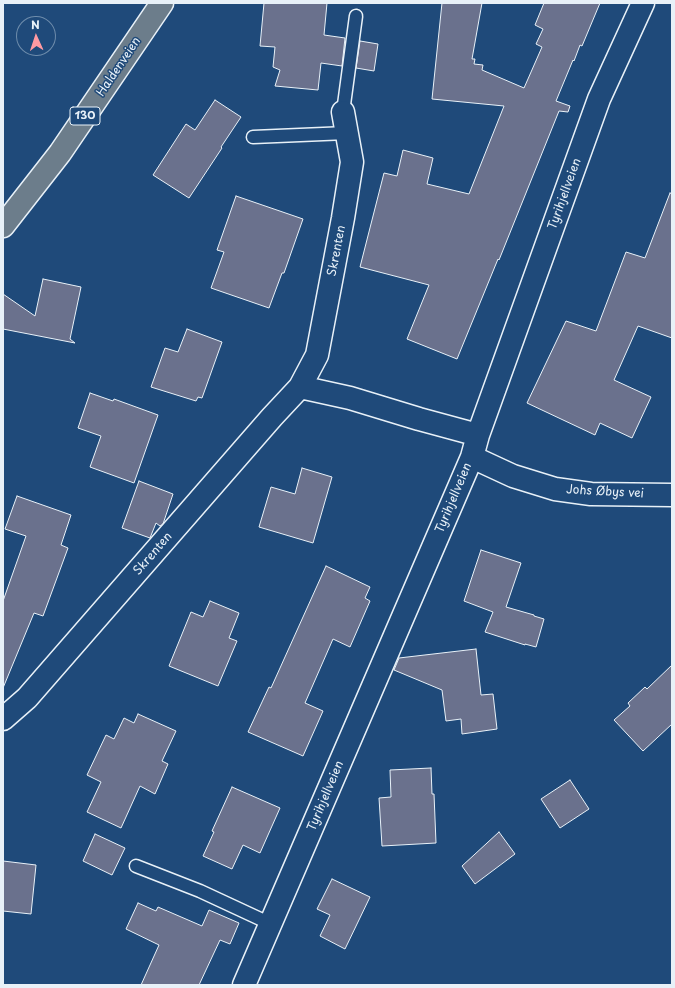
<!DOCTYPE html>
<meta charset="utf-8">
<style>
body{margin:0}
#map{position:relative;width:675px;height:988px;overflow:hidden;background:#1f4a7a;font-family:"Playpen Sans",sans-serif}
canvas{display:block}
.frame{position:absolute;inset:0;border:4px solid #e8f1f8;pointer-events:none}
.north{position:absolute;left:16px;top:16px;width:40px;height:40px;box-sizing:border-box;background:#1f4a7a;border:1px solid #6f8dac;border-radius:50%;rotate:357deg;font-size:11px;font-weight:700;line-height:16px;text-align:center;color:#e8f1f8}
.north::after{content:'';display:block;margin:auto;width:14px;height:18px;background:#ff9aa2;clip-path:polygon(50% 0,100% 100%,50% 72%,0 100%)}
</style>
<div id="map">
<canvas width="675" height="988"></canvas>
<div class="frame"></div>
<div class="north">N</div>
</div>
<script>
const context = document.querySelector('canvas').getContext('2d');
context.lineJoin = 'round';
function fillPath(path, color) { context.fillStyle = color; context.fill(path, 'evenodd'); }
const shape = rows => new Path2D(rows.map(r => 'M' + r).join(''));
function trace(path, color, width, dash) { context.strokeStyle = color; context.lineWidth = width; context.lineCap = dash ? 'butt' : 'round'; context.setLineDash(dash || []); context.stroke(path); }
function label(font, color, halo, rows, align = 'center') {
  context.font = font + ' "Playpen Sans",sans-serif'; context.lineWidth = 3; context.setLineDash([]); context.textBaseline = 'middle'; context.strokeStyle = halo; context.fillStyle = color; for (const [text, x, y, turn = 0] of rows) {
    context.save(); context.translate(x, y); context.rotate((+turn || 0) * Math.PI / 180); context.textAlign = isNaN(turn) ? turn : align; if (halo) context.strokeText(text, 0, 0); context.fillText(text, 0, 0); context.restore();
  }
}
const building = shape([
 [264,3,327,3,324,35,345,38,342,66,321,63,318,90,275,86,280,70,273,67,275,47,260,46,264,3],
 [442,3,482,3,472,59,475,59,474,64,483,65,482,70,524,88,542,47,536,44,543,29,535,25,544,3,600,3,582,46,580,45,574,61,573,60,556,101,570,106,568,112,559,111,499,260,498,259,457,359,407,339,429,285,360,267,384,173,397,176,403,150,433,158,427,184,469,194,504,106,432,99,442,3],
 [360,41,378,44,374,71,356,68,360,41],
 [215,100,241,117,221,147,222,148,189,198,153,175,186,124,195,130,215,100],
 [670,193,672,194,672,338,638,326,614,380,651,397,632,438,600,423,595,435,527,403,566,321,596,331,626,252,645,258,670,193],
 [236,196,303,219,284,273,282,273,269,308,211,288,224,252,217,250,236,196],
 [43,279,81,287,70,339,75,343,3,329,3,294,35,316,43,279],
 [187,329,222,342,202,398,198,397,196,401,151,387,165,348,178,352,187,329],
 [90,393,113,401,114,399,158,415,134,483,90,467,101,436,78,428,90,393],
 [302,468,332,477,313,543,259,527,271,487,295,494,302,468],
 [139,481,173,494,163,524,160,526,156,523,150,538,122,528,139,481],
 [17,496,71,515,61,545,68,548,43,616,34,613,3,688,3,601,26,536,5,529,17,496],
 [481,550,521,563,506,607,534,615,534,616,544,619,536,647,525,644,525,645,485,632,493,612,464,601,481,550],
 [326,566,370,587,365,598,370,601,350,647,333,639,305,703,323,711,303,756,248,732,269,687,271,688,326,566],
 [210,601,239,613,229,638,237,641,218,686,169,666,191,612,203,617,210,601],
 [476,649,481,695,493,694,497,729,462,734,461,719,446,721,442,690,394,670,399,658,476,649],
 [672,665,672,724,643,751,614,720,630,706,628,703,645,687,647,689,672,665],
 [138,714,176,731,162,761,168,764,155,794,140,786,121,828,87,812,101,782,87,775,106,735,114,739,124,718,134,723,138,714],
 [431,768,432,794,434,794,436,843,382,846,379,798,391,797,390,770,431,768],
 [570,780,589,809,560,828,541,799,570,780],
 [232,787,280,808,260,853,243,845,232,869,203,856,214,832,212,831,232,787],
 [499,832,515,854,475,884,462,866,499,832],
 [95,834,125,848,112,875,83,861,95,834],
 [3,861,36,865,31,914,3,911,3,861],
 [332,879,370,897,345,949,320,936,330,915,317,909,332,879],
 [138,903,156,911,158,907,202,926,209,910,239,923,230,944,220,940,199,985,141,985,159,945,126,929,138,903]
]);
const service = shape([
 [343,112,356,16],
 [253,137,347,133],
 [136,866,200,891,271,924]
]);
const minor = shape([
 [300,387,317,355,343,218,352,162,343,112],
 [472,457,513,476,555,489,591,494,672,495],
 [3,719,27,698,272,417,300,387,350,398,419,419,478,435],
 [244,985,472,457,478,435,599,99,643,3]
]);
const primary = shape([
 [3,226,60,153,162,3]
]);
const shields = [
 [85,116,30]
];
const shieldNames = [
 ["130",85,116]
];
const streetNames = [
 ["Haldenveien",119,67,-56],
 ["Tyrihjellveien",565,194,-70],
 ["Skrenten",337,251,-79],
 ["Johs Øbys vei",605,492,3],
 ["Tyrihjellveien",454,498,-67],
 ["Skrenten",153,554,-49],
 ["Tyrihjellveien",326,796,-67]
];
fillPath(building, '#6a718d');
trace(building, '#e8f1f8', 1);
trace(service, '#e8f1f8', 15);
trace(minor, '#e8f1f8', 25);
trace(primary, '#e8f1f8', 25);
trace(service, '#1f4a7a', 12);
trace(minor, '#1f4a7a', 22);
trace(primary, '#6c7d8b', 22);
for (const [x, y, w] of shields) { const box = new Path2D(); box.roundRect(x - w / 2, y - 9, w, 18, 3); context.fillStyle = '#1f4a7a'; context.fill(box); trace(box, '#e8f1f8', 1); }
label('bold 11px', '#e8f1f8', null, shieldNames);
label('12px', '#e8f1f8', '#1f4a7a', streetNames);
</script>
